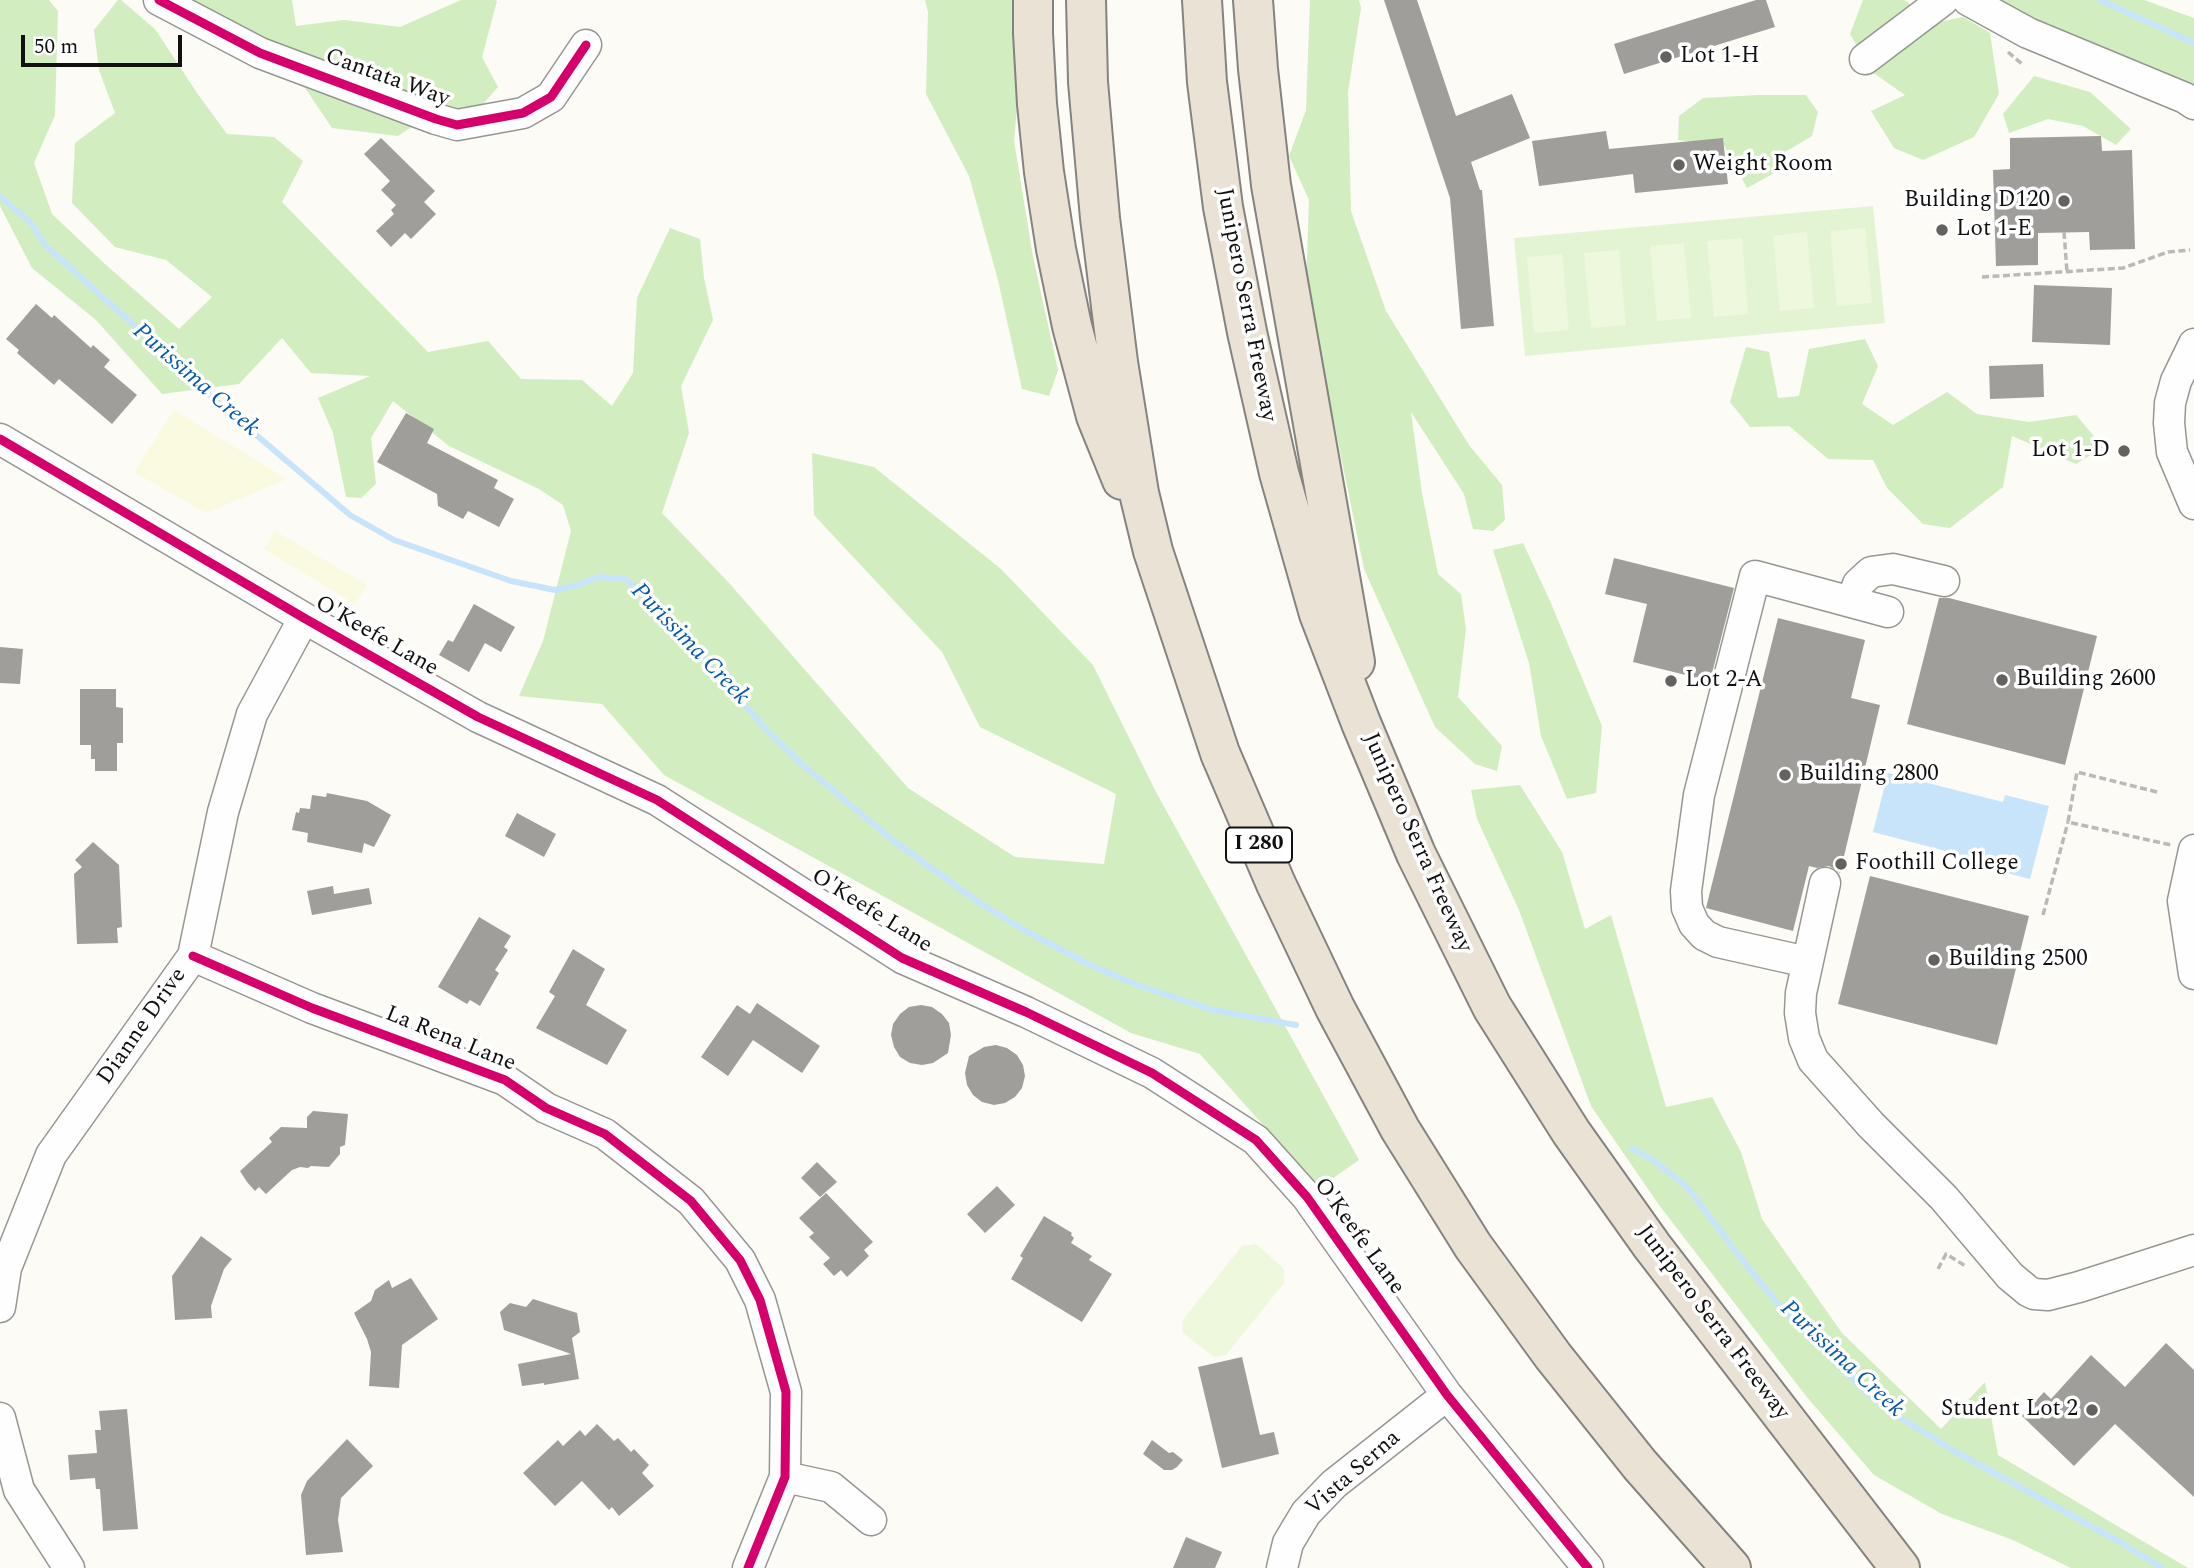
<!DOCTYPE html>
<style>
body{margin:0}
#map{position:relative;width:2194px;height:1568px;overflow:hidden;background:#fcfbf5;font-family:Spectral,serif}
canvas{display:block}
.scale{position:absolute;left:21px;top:35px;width:161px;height:32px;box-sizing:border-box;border:4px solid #101010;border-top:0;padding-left:9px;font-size:21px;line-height:24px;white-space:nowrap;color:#101010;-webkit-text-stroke:5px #fff;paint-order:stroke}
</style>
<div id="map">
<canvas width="2194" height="1568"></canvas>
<div class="scale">50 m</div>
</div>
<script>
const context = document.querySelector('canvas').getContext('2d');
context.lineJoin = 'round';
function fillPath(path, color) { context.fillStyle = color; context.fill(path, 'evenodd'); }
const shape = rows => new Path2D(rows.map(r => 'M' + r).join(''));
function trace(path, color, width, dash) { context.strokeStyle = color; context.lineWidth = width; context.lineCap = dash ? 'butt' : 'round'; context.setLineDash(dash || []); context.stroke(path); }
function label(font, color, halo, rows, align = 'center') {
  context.font = font + ' Spectral,serif'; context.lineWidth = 7; context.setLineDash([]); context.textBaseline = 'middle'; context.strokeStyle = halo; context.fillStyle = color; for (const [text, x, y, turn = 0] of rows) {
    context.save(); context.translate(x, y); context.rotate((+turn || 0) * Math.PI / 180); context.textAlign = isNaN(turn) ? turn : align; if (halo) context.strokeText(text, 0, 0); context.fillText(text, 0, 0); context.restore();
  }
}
const farmland = shape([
 [174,410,287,479,206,513,134,472],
 [275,531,367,585,355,604,264,549]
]);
const green = shape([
 [1873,206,1885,323,1525,356,1514,238]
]);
const forest = shape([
 [0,0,49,0,58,11,55,115,34,163,52,214,105,264,179,329,212,297,166,260,115,247,72,203,75,143,115,113,99,70,94,30,118,0,121,0,155,29,197,93,227,134,274,137,303,161,282,202,428,352,488,341,521,379,582,380,612,406,633,373,637,298,670,228,700,239,704,278,713,320,681,386,689,433,662,513,730,584,908,788,1015,857,1104,864,1116,794,980,727,942,652,814,515,812,453,874,467,1001,569,1093,665,1156,792,1359,1160,1319,1188,1200,1054,1131,1033,664,775,602,704,519,696,543,641,571,531,563,505,539,489,449,446,393,401,371,438,376,484,361,498,346,497,333,433,318,398,370,376,311,373,282,338,239,384,162,394,96,320,32,268,0,206],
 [183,0,292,0,296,26,344,20,400,27,461,0,495,0,497,1,482,57,498,87,477,111,431,114,398,136,332,128,305,88,266,57],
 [925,0,1025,0,1026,12,1014,141,1033,257,1058,370,1049,396,1022,389,998,280,969,176,926,94,928,12],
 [1310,0,1359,0,1361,8,1348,92,1351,211,1386,311,1469,445,1502,485,1505,520,1493,531,1473,529,1464,494,1411,412,1422,493,1438,574,1461,594,1466,629,1458,697,1502,746,1497,771,1475,764,1435,727,1364,569,1306,285,1309,200,1289,156,1306,110],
 [1863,0,1904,0,1909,3,1915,27,1963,17,1990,33,1999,94,1974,137,1923,160,1894,148,1871,111,1905,95,1872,72,1850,34],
 [1980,0,2144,0,2194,18,2194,94],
 [2034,76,2090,92,2131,129,2116,145,2083,126,2048,119,2009,133,2003,114],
 [1758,95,1806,95,1818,112,1812,136,1780,155,1778,171,1747,188,1724,145,1678,140,1679,116,1703,98],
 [1865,339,1878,366,1862,404,1893,425,1947,392,1977,414,2029,422,2076,415,2103,447,2076,464,2012,436,2003,487,1950,528,1923,524,1887,488,1873,460,1828,459,1789,426,1750,427,1730,402,1746,347,1769,352,1778,398,1799,396,1809,349],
 [1523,543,1550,601,1602,726,1596,793,1567,799,1541,736,1529,663,1493,550],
 [1520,785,1562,852,1585,929,1611,915,1666,1107,1712,1097,1741,1152,1762,1219,1842,1333,1941,1429,1985,1382,1998,1455,2188,1568,2071,1568,2013,1540,1942,1514,1874,1475,1806,1396,1659,1205,1591,1106,1519,910,1477,819,1471,790]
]);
const pitch = shape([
 [1865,228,1872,303,1837,306,1830,231],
 [1807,232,1814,308,1780,311,1773,236],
 [1742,238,1748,314,1714,317,1707,241],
 [1684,243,1691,318,1657,321,1650,246],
 [1619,250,1626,325,1591,328,1584,253],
 [1562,254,1569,330,1534,333,1527,257],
 [1256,1244,1284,1269,1284,1283,1226,1355,1214,1357,1183,1333,1182,1321,1242,1246]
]);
const water = shape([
 [1888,773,2003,802,2005,795,2049,806,2030,879,1983,867,1984,861,1873,832]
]);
const stream = shape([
 [2100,0,2194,43],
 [0,196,31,223,45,245,157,346,179,369,350,515,394,540,511,581,555,590,577,585,599,577,625,579,651,600,766,729,805,767,894,841,978,902,1022,929,1088,964,1140,986,1213,1010,1296,1025],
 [1632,1148,1653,1160,1687,1187,1747,1266,1784,1311,1868,1394,1888,1410,1956,1452,2120,1542,2162,1568]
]);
const building = shape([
 [1384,0,1417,0,1456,116,1512,94,1530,138,1471,162,1480,190,1482,190,1494,326,1461,329,1450,198],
 [1756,0,1766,0,1775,27,1624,74,1614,44],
 [1606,131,1609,149,1723,138,1728,184,1635,193,1633,174,1539,186,1532,141],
 [2101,136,2102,151,2132,150,2135,249,2090,250,2089,232,2038,233,2038,265,1996,266,1993,170,2010,169,2010,138],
 [381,138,435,191,424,202,436,214,411,239,405,233,391,247,376,231,394,214,391,210,396,205,381,190,390,181,364,154],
 [2034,285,2112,288,2110,345,2032,342],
 [36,304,52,318,54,315,91,348,93,345,110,360,104,367,137,395,112,424,59,379,54,385,17,353,19,350,6,339],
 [2043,364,2044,397,1990,399,1989,366],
 [406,413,434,429,427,443,498,480,494,488,514,499,499,527,468,511,463,519,438,506,437,494,377,462],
 [1614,558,1734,588,1710,681,1633,662,1647,604,1605,594],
 [1939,598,1949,598,2097,636,2065,765,1907,724],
 [474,604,515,627,501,652,485,643,469,672,439,655,448,640,453,642],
 [1778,618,1865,640,1851,698,1880,705,1840,873,1829,866,1817,868,1809,866,1793,931,1706,908],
 [0,647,23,649,20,684,0,683],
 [80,689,116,689,116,707,123,708,123,743,117,743,117,771,95,771,95,759,91,759,91,745,80,745],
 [327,793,367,801,391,815,374,847,364,843,362,853,307,842,308,833,292,830,296,812,299,813,300,808,310,809,312,795,326,797],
 [517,813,556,834,544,857,505,836],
 [93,842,119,865,122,927,117,928,118,943,77,944,74,874,82,867,75,860],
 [1870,876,2029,916,1997,1045,1838,1004],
 [333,886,334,894,369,888,372,904,312,915,307,891],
 [479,917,511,936,504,947,508,950,495,970,499,973,480,1006,470,1000,467,1004,438,987],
 [573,949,605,969,586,1005,627,1030,607,1065,536,1028,555,996,549,992],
 [757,1003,820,1046,802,1073,753,1040,728,1076,701,1057,737,1005,750,1014],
 [921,1005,932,1007,942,1014,949,1023,951,1035,948,1053,933,1063,922,1065,910,1063,900,1057,894,1047,891,1035,893,1024,900,1014,909,1007],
 [996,1045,1007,1048,1017,1055,1023,1065,1025,1076,1022,1088,1015,1097,1005,1103,994,1105,982,1102,973,1095,967,1085,965,1073,969,1056,984,1047],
 [313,1111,348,1114,345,1145,340,1147,340,1154,329,1167,311,1166,308,1168,300,1167,292,1170,266,1194,259,1187,255,1191,247,1182,240,1171,272,1142,269,1138,281,1127,307,1128,307,1117],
 [817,1162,837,1182,820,1197,801,1178],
 [997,1186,1015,1205,985,1233,967,1214],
 [826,1193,873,1242,864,1250,869,1256,847,1277,841,1270,834,1276,823,1264,830,1258,809,1237,814,1233,799,1218],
 [1044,1216,1072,1233,1071,1235,1074,1238,1071,1243,1092,1256,1089,1260,1112,1274,1082,1322,1011,1279,1023,1258,1020,1256],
 [201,1236,232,1259,224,1269,211,1306,212,1318,175,1320,172,1276],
 [411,1278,438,1319,402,1345,399,1388,369,1386,371,1352,367,1339,354,1313,371,1301,375,1290,389,1280,392,1288],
 [533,1299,577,1313,580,1332,572,1338,579,1379,544,1385,544,1383,522,1386,518,1364,571,1354,504,1330,500,1312,510,1303,526,1307],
 [2166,1343,2194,1370,2194,1497,2115,1424,2074,1466,2022,1416,2044,1392,2051,1399,2091,1355,2125,1387],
 [1242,1357,1260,1435,1274,1432,1279,1454,1222,1468,1198,1367],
 [127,1409,138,1529,103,1531,100,1489,96,1489,95,1478,70,1480,68,1455,97,1453,95,1430,101,1430,99,1411],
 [597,1424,614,1441,618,1438,631,1452,634,1449,649,1465,642,1473,654,1486,619,1516,612,1507,609,1510,582,1481,555,1506,523,1473,558,1440,563,1446,580,1430,585,1436],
 [347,1439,373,1466,341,1498,338,1520,343,1552,306,1555,301,1495,307,1481],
 [1152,1440,1169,1453,1173,1452,1183,1460,1177,1467,1172,1470,1164,1470,1143,1454],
 [1186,1537,1222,1552,1215,1568,1173,1568]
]);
const path = shape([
 [2008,52,2022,64],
 [2064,232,2067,272],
 [1982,277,2123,268,2168,252,2190,250],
 [2157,792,2077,772,2068,822,2171,845],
 [2043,915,2068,822],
 [1938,1269,1946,1254,1967,1267]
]);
const minor = shape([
 [159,0,260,53,436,119,457,125,523,113,551,97,586,45],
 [1968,0,2028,33,2185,98,2194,104],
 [1865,59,1943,0],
 [2194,344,2176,381,2170,403,2169,423,2172,452,2194,504],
 [0,439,304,618,478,717,657,800,902,958,1026,1012,1152,1073,1256,1140,1307,1197,1447,1395,1588,1568],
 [1852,601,1858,584,1871,572,1893,569,1944,581],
 [2194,850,2183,901,2194,974],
 [1825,883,1801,993,1800,1013,1804,1038,1813,1060,1871,1125,1944,1198,2010,1276,2028,1291,2034,1294,2048,1295,2079,1287,2194,1250],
 [193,956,312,1008,505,1080,546,1108,605,1134,691,1201,740,1260,760,1300,786,1392,785,1477,748,1568],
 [1807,962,1718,942,1704,935,1694,924,1687,908,1686,891,1699,795,1755,576,1888,612],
 [0,1307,6,1268,51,1155,193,956,223,812,252,714,304,618],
 [0,1418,19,1490,69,1568],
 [785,1477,831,1487,871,1520],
 [1282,1568,1288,1543,1306,1513,1334,1484,1447,1395]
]);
const highway = shape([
 [1033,0,1033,33,1037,104,1044,172,1056,249,1072,326,1096,416,1122,480],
 [1086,0,1088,82,1100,218,1118,362,1139,493,1153,551,1220,753,1276,884,1335,1008,1400,1129,1473,1246,1553,1356,1640,1465,1731,1568],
 [1202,0,1207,82,1223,207,1247,332,1279,473,1319,614,1361,723,1416,854,1492,1007,1571,1132,1652,1246,1900,1568],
 [1253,0,1258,69,1271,185,1355,662]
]);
const cycleway = shape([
 [159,0,260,53,436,119,457,125,523,113,551,97,586,45],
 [0,439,304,618,478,717,657,800,902,958,1026,1012,1152,1073,1256,1140,1307,1197,1447,1395,1588,1568],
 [193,956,312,1008,505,1080,546,1108,605,1134,691,1201,740,1260,760,1300,786,1392,785,1477,748,1568]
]);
const markers = [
 [1666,57,7,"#636260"],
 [1679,165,7,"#636260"],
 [2064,201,7,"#636260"],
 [1942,230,7,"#636260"],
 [2124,451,7,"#636260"],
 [2002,680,7,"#636260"],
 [1671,681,7,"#636260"],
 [1785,775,7,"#636260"],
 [1841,864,7,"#636260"],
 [1934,960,7,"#636260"],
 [2092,1410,7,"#636260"]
];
const shields = [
 [1259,845,66]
];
const shieldNames = [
 ["I 280",1259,845]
];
const poiNames = [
 ["Lot 1-H",1680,57],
 ["Weight Room",1693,165],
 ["Building D120",2050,201,"right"],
 ["Lot 1-E",1956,230],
 ["Lot 1-D",2110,451,"right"],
 ["Building 2600",2016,680],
 ["Lot 2-A",1685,681],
 ["Building 2800",1799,775],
 ["Foothill College",1855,864],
 ["Building 2500",1948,960],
 ["Student Lot 2",2078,1410,"right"]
];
const streetNames = [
 ["Cantata Way",387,79,20],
 ["Junipero Serra Freeway",1245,305,79],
 ["O'Keefe Lane",376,637,30],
 ["Junipero Serra Freeway",1416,843,66],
 ["O'Keefe Lane",871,912,32],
 ["Dianne Drive",143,1027,-55],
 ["La Rena Lane",450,1040,22],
 ["O'Keefe Lane",1358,1237,54],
 ["Junipero Serra Freeway",1712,1323,53],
 ["Vista Serna",1354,1474,-41]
];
const waterNames = [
 ["Purissima Creek",195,381,41],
 ["Purissima Creek",689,645,46],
 ["Purissima Creek",1841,1360,43]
];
fillPath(farmland, '#fafae0');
fillPath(green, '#e3f4d3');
fillPath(forest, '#d2edc0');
fillPath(pitch, '#eef8dd');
fillPath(water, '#c8e4fa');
trace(stream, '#c8e4fa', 6);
fillPath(building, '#a09e9a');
trace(minor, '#969693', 33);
trace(highway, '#848380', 42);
trace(path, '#b9b9b8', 3.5, [7, 3.5]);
trace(minor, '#fffefe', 30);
trace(highway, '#ebe2d6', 38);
trace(cycleway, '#d6006c', 9);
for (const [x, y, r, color] of markers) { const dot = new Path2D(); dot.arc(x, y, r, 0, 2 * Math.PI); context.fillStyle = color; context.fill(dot); trace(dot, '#fff', 2.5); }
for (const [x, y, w] of shields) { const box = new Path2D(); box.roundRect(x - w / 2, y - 17.5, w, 35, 5); context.fillStyle = '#fff'; context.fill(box); trace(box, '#101010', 2); }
label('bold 21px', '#101010', null, shieldNames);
label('23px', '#101010', '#fff', poiNames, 'left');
label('23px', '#101010', '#fff', streetNames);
label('italic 24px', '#0a59b0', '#fff', waterNames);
</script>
